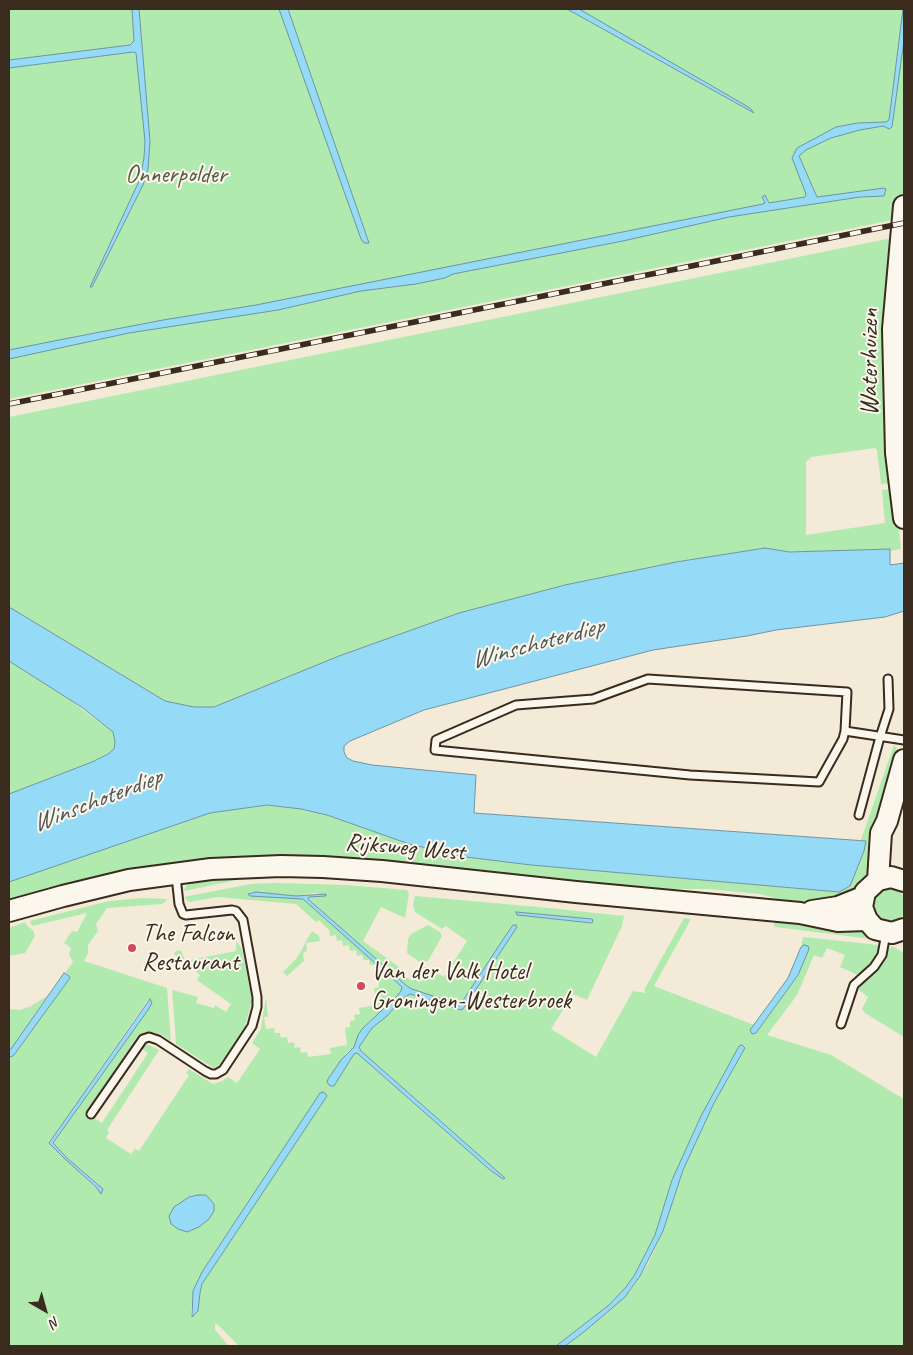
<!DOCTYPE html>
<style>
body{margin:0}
#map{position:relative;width:913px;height:1355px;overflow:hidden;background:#f3ead8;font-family:Caveat,sans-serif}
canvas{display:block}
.frame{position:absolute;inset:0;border:10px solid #3b2a1e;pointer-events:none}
.north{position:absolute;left:20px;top:1285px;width:50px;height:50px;-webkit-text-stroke:4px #fbf7ec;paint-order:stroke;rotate:142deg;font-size:14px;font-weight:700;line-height:20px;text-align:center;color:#3b2a1e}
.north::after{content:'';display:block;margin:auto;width:18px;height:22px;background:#3b2a1e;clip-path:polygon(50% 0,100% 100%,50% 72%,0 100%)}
</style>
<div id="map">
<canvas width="913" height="1355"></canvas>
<div class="frame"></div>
<div class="north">N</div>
</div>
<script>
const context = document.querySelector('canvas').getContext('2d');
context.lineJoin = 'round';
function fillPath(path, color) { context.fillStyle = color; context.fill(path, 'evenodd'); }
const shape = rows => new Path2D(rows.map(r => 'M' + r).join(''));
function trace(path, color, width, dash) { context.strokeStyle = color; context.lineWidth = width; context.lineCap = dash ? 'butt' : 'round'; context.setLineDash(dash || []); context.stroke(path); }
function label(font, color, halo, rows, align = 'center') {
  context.font = font + ' Caveat,sans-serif'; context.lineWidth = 4; context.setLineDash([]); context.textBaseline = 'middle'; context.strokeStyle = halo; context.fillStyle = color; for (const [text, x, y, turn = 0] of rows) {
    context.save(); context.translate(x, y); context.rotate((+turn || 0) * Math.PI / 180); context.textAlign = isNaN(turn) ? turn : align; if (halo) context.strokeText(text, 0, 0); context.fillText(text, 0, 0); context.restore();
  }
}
const green = shape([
 [9,9,904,9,904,188,901,211,893,220,9,399],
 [897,237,890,483,881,484,877,450,875,448,811,457,806,462,806,535,885,523,882,490,890,489,895,493,901,549,890,551,889,549,789,552,765,548,676,562,565,585,459,613,339,656,214,707,194,707,165,701,9,607,9,417],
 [9,661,59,692,113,732,115,742,114,749,107,754,92,762,9,794],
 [894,745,898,750,899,755,874,867,855,895,816,904,797,904,760,894,708,889,669,889,585,885,335,860,9,902,9,882,31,873,210,813,267,805,301,809,327,815,409,844,466,857,532,865,839,892,850,886,864,851,866,841,861,840],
 [254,873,406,882,407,885,335,878,264,877,237,880,184,891,186,886,192,881],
 [274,883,346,885,407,890,409,894,405,918,381,907,363,941,399,967,397,970,412,981,421,967,429,967,444,977,467,941,446,926,442,929,415,912,413,905,415,896,549,908,624,916,622,926,587,1000,573,994,551,1029,596,1057,633,991,646,993,644,990,684,918,691,919,654,986,754,1025,750,1030,756,1033,798,975,809,949,806,945,801,947,803,937,879,945,878,955,873,963,861,974,858,975,840,967,845,955,827,948,822,958,814,955,797,995,767,1035,831,1055,904,1099,904,1346,565,1346,625,1297,633,1287,648,1264,663,1231,683,1170,714,1103,745,1048,742,1045,739,1046,701,1116,672,1180,655,1235,634,1276,626,1287,609,1305,556,1346,239,1346,217,1324,215,1325,215,1330,229,1346,9,1346,9,1055,11,1057,14,1055,70,978,65,973,73,962,69,954,71,948,64,943,72,931,77,932,87,913,32,926,30,921,109,901,143,898,167,899,165,902,162,904,107,908,96,924,98,931,88,945,88,953,84,961,167,988,171,1041,162,1035,152,1032,144,1033,137,1037,86,1113,102,1123,148,1053,141,1048,142,1047,147,1044,159,1050,107,1130,109,1132,106,1138,131,1154,135,1149,139,1151,189,1075,186,1073,189,1069,213,1084,222,1081,228,1077,237,1083,260,1049,252,1043,261,1029,266,997,268,1017,264,1017,266,1029,274,1028,275,1033,280,1033,281,1038,287,1037,288,1043,294,1042,295,1048,300,1047,301,1053,307,1052,308,1057,331,1054,330,1048,347,1045,345,1028,350,1027,350,1021,355,1020,354,1015,360,1014,359,1008,376,1005,374,988,379,987,376,965,370,965,369,960,364,960,362,955,357,956,356,950,350,951,349,945,343,946,342,940,337,941,336,935,330,936,329,930,319,920,316,922,296,904,218,897,189,902,184,897,251,884],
 [256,892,296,896,315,893,326,896,309,897,308,899,407,986,412,989,460,1005,513,925,516,927,463,1009,461,1010,410,994,402,999,387,1016,372,1028,359,1047,361,1051,505,1178,503,1179,490,1170,357,1053,354,1053,334,1086,330,1086,346,1053,354,1047,358,1035,362,1029,398,995,401,991,402,987,303,899,249,893],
 [517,912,592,919,593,920,592,923,517,915],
 [147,1001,152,1003,148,1010,53,1143,67,1158,97,1183,103,1190,98,1190,49,1143],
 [323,1092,326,1094,326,1096,202,1284,200,1293,198,1311,191,1315,193,1291,205,1267,320,1093],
 '872 905a17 17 0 1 1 34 0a17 17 0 1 1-34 0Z',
 [777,920,855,924,878,940,776,927,774,926,774,922],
 [25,922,27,926,33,930,35,936,25,953,9,956,9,928],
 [428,925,440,932,442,936,428,961,421,963,407,953,408,939,411,934],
 [312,931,319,936,320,941,306,943,307,951,303,953,304,961,287,976,283,972,297,958],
 [236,942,237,942,242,949,252,1000,244,1030,218,1068,215,1069,176,1044,172,990,198,997,196,1003,214,1008,215,1005,226,1012,231,1004,197,980,200,975,174,954,176,951,181,950,185,961,236,951],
 [892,946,904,953,904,1037,865,1013,862,1009,868,997,858,989,861,982,878,969,883,962,889,948],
 [47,996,11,1049,9,1049,9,1009,20,1010,31,1006]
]);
const water = shape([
 [132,9,139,9,150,141,148,169,143,185,92,287,90,287,140,179,144,158,145,141,136,53,133,52,9,68,9,60,130,45,134,41,132,9],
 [279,9,288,9,369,243,364,243,361,239,279,9],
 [567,9,579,9,750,108,754,113,567,9],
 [903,9,904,40,892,127,889,129,883,126,860,130,831,138,806,150,799,156,817,197,884,188,886,189,884,196,860,197,729,217,623,241,453,274,445,278,416,284,361,291,278,310,129,333,9,359,9,350,64,339,163,320,256,305,763,204,765,203,762,197,765,195,769,203,805,197,806,194,792,158,797,148,836,127,858,123,886,122,889,120,903,9],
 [765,548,789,552,890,549,890,565,904,563,904,611,885,617,776,630,747,636,653,650,424,710,350,741,344,746,344,752,347,758,353,761,372,765,476,775,474,813,866,841,864,851,850,886,839,892,531,865,466,857,409,844,327,815,301,809,267,805,210,813,9,882,9,794,92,762,108,754,114,749,115,742,113,732,83,708,9,661,9,607,165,701,194,707,214,707,339,656,459,613,565,585,676,562,765,548],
 [256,892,296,896,326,894,326,896,309,897,308,899,407,986,412,989,460,1005,502,941,513,925,516,925,517,927,463,1009,461,1010,410,994,402,999,387,1016,372,1028,359,1047,361,1051,505,1178,503,1179,490,1170,357,1053,354,1054,334,1086,330,1086,327,1082,328,1079,341,1060,354,1047,358,1035,362,1029,398,995,401,991,402,987,303,899,250,896,248,894,256,892],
 [516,912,592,919,593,920,592,923,517,915,516,912],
 [804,945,808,946,809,949,798,975,756,1033,752,1034,750,1030,788,978,801,947,804,945],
 [64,973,69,976,70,978,14,1055,11,1057,9,1055,9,1049,11,1049,64,973],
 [150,999,152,1003,148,1010,53,1143,67,1158,103,1189,101,1194,96,1187,65,1159,49,1143,150,999],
 [742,1045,745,1048,714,1103,683,1170,663,1231,640,1276,625,1297,585,1331,565,1346,556,1346,609,1305,626,1287,634,1276,655,1235,672,1180,701,1116,739,1046,742,1045],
 [323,1092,326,1094,327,1096,202,1284,200,1293,198,1311,192,1317,193,1291,202,1272,320,1093,323,1092],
 [198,1195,206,1195,214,1204,214,1211,209,1219,199,1227,187,1232,178,1229,171,1224,169,1216,174,1207,189,1197,198,1195]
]);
const lane = shape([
 [845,731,843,739,819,782,690,775,435,750,436,740,516,705,593,699,648,679,847,692,845,731,904,740],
 [859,815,880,737,889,709,888,679],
 [841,1024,854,985,874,967,882,955,886,933],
 [91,1114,143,1039,149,1037,158,1040,205,1071,211,1074,216,1074,223,1070,252,1026,257,1007,257,997,243,920,236,911,232,910,186,915,183,914,179,904,176,876]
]);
const secondary = shape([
 [904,206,893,329,896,453,904,518],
 [878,880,881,833,887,821,904,760],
 [904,881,891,877,878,880,865,892,862,907,867,920,875,929,892,933,904,929],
 [9,911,63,896,129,880,211,869,281,866,323,867,382,871,576,892,800,913,838,921,867,920],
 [812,911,838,907,863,897]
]);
const rail = shape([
 [9,404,904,223]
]);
const markers = [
 [132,948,5,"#d1495b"],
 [361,986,5,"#d1495b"]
];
const parkNames = [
 ["Onnerpolder",176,175]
];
const streetNames = [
 ["Waterhuizen",870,362,-90],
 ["Rijksweg West",405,848,5]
];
const poiNames = [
 ["The Falcon",142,934],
 ["Restaurant",142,963],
 ["Van der Valk Hotel",371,972],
 ["Groningen-Westerbroek",371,1001]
];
const waterNames = [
 ["Winschoterdiep",537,644,-15],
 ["Winschoterdiep",97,801,-21]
];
fillPath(green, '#b0eaaf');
fillPath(water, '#95dbf7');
trace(water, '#7194a0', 1);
trace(lane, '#3b2a1e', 11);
trace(secondary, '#3b2a1e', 24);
trace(lane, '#fbf7ec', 7);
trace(secondary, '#fbf7ec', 20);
trace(rail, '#3b2a1e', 5.5);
trace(rail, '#fbf7ec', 4, [11]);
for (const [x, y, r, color] of markers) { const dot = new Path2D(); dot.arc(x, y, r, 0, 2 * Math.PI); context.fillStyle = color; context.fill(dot); trace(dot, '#fbf7ec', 2); }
label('25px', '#585a42', '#fbf7ec', parkNames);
label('25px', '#3b2a1e', '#fbf7ec', streetNames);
label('25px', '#3b2a1e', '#fbf7ec', poiNames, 'left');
label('italic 26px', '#525654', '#fbf7ec', waterNames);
</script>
